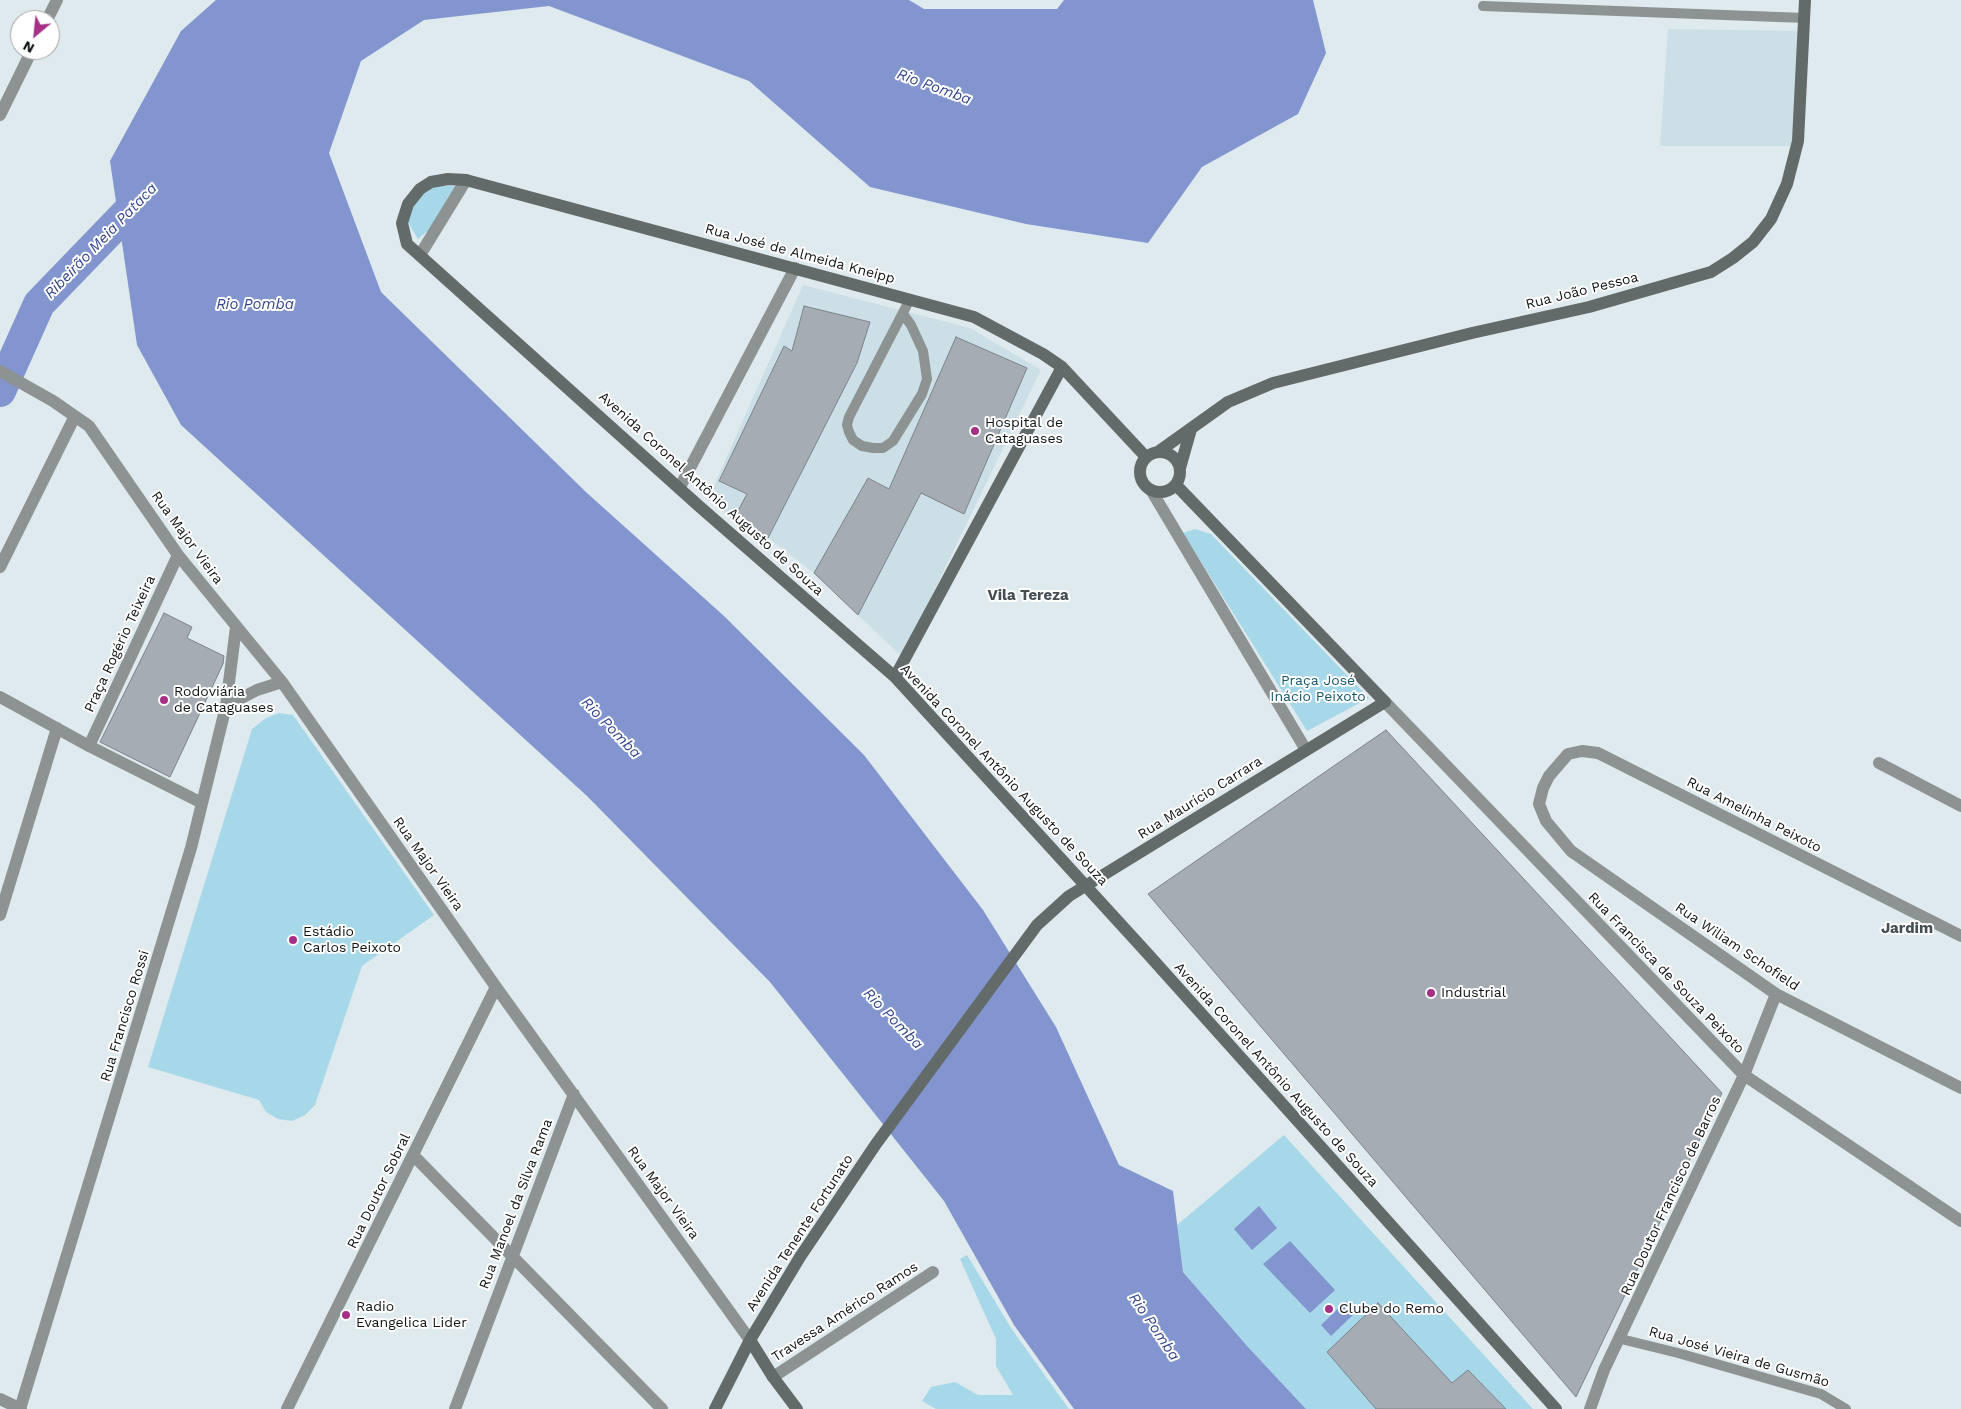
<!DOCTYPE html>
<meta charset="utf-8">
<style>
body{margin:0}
#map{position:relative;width:1961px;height:1409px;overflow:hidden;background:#dfeaee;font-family:"Work Sans",sans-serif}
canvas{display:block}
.north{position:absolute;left:10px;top:10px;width:50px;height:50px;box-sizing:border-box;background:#fff;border:1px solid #9fa1a1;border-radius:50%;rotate:208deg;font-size:14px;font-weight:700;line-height:20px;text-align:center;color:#0f1314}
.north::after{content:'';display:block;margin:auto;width:18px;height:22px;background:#a73087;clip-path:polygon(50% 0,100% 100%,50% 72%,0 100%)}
</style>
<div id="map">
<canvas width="1961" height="1409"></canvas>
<div class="north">N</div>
</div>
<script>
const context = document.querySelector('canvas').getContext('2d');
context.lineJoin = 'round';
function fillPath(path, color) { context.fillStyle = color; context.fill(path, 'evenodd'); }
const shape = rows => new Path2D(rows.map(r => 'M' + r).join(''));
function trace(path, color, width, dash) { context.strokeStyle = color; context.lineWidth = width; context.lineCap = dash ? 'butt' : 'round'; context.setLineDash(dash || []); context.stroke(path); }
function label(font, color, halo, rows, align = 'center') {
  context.font = font + ' "Work Sans",sans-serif'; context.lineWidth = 4; context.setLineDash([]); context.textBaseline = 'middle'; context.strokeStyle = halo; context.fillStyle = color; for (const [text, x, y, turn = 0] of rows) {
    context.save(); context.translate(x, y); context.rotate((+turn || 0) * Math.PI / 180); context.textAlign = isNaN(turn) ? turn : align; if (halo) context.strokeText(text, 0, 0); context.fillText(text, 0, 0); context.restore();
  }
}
const built = shape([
 [1668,29,1799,31,1794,146,1660,146],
 [803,285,970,328,1041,370,902,657,814,573,768,538,733,520,709,497]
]);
const green = shape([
 [432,185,459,186,430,229,418,239,406,219,412,204],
 [1195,529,1211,534,1369,698,1307,731,1183,533],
 [279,713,293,715,434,915,362,966,315,1105,305,1115,292,1121,278,1119,266,1112,259,1100,148,1067,252,729,266,718],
 [1284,1135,1533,1409,1306,1409,1248,1347,1183,1272,1177,1225],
 [967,1255,1011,1328,1069,1409,936,1409,922,1401,931,1387,955,1382,978,1395,1013,1395,996,1366,996,1339,960,1259]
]);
const water = shape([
 [216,0,909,0,924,9,1057,9,1064,0,1313,0,1326,53,1298,114,1202,167,1148,243,1026,224,870,187,749,81,549,6,424,20,361,61,329,153,381,292,587,493,724,616,864,755,983,910,1056,1027,1119,1165,1173,1191,1183,1272,1248,1347,1306,1409,1074,1409,1014,1325,944,1201,770,982,587,796,181,425,137,345,110,161,181,31],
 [1259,1206,1277,1228,1252,1250,1234,1229],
 [1290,1241,1335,1290,1310,1313,1263,1264],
 [1346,1301,1356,1312,1331,1336,1321,1325]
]);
const river = shape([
 [0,391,39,304,149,190]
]);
const building = shape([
 [804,306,870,322,857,363,768,538,733,520,747,494,719,481,784,346,792,351,804,306],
 [956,337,1027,368,964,514,921,493,858,615,814,573,868,478,889,489,956,337],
 [164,613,192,627,187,638,224,656,223,664,170,777,100,742,164,613],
 [1386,730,1722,1093,1576,1397,1148,894,1386,730],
 [1378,1303,1452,1383,1468,1370,1506,1409,1376,1409,1327,1352,1378,1303]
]);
const lane = shape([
 [1483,6,1805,18],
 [903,314,911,325,923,351,927,379,922,394,893,441,883,448,873,448,862,446,853,440,849,432,847,425,849,417,910,299],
 [1621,1339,1678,1353,1821,1394,1846,1409]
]);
const street = shape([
 [47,20,57,0],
 [0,115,32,50],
 [420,255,466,180],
 [0,371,53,401,89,426,178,555,282,682,496,987,750,1340],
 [680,487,795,268],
 [1151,490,1306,750],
 [0,567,75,416],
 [0,697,89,746,202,803],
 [1385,702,1744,1075,1961,1221],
 [226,706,257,690,282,682],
 [89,746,178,555],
 [1879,763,1961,806],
 [0,915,57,728],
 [1961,936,1598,753,1582,751,1568,754,1549,776,1543,788,1539,804,1546,821,1571,851,1776,994,1961,1088],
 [413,1155,662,1409],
 [773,1377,933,1272],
 [0,1399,21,1409],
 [20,1409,191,848,226,706,236,627],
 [287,1409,496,987],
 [455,1409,574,1094],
 [1590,1409,1604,1370,1744,1075,1776,994]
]);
const secondary = shape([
 '1140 472a20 20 0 1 1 40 0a20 20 0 1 1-40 0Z',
 [1158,452,1228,402,1273,383,1472,333,1589,307,1711,272,1733,258,1753,242,1771,219,1787,184,1798,141,1805,0],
 [1146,457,1062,367,1043,354,974,317,466,180,448,179,431,182,420,189,408,204,402,223,407,244,700,507,895,677,1147,953,1556,1409],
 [1180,468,1191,429],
 [895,677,1062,367],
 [750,1340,773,1377,797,1409],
 [715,1409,750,1340,800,1257,876,1144,1037,925,1069,896,1385,702,1176,485]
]);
const markers = [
 [975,431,5,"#a73087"],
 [164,700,5,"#a73087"],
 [293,940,5,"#a73087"],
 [1431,993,5,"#a73087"],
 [1329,1309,5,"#a73087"],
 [346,1315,5,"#a73087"]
];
const streetNames = [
 ["Rua José de Almeida Kneipp",800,254,15],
 ["Rua João Pessoa",1582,291,-14],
 ["Avenida Coronel Antônio Augusto de Souza",711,494,42],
 ["Rua Major Vieira",187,538,54],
 ["Praça Rogério Teixeira",120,644,-65],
 ["Avenida Coronel Antônio Augusto de Souza",1004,775,47],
 ["Rua Maurício Carrara",1200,798,-32],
 ["Rua Amelinha Peixoto",1754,815,27],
 ["Rua Major Vieira",428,864,55],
 ["Rua Wiliam Schofield",1737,947,34],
 ["Rua Francisca de Souza Peixoto",1666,973,46],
 ["Rua Francisco Rossi",125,1016,-73],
 ["Avenida Coronel Antônio Augusto de Souza",1276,1075,48],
 ["Rua Doutor Sobral",379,1191,-64],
 ["Rua Major Vieira",663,1193,54],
 ["Rua Doutor Francisco de Barros",1671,1196,-65],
 ["Rua Manoel da Silva Rama",516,1204,-69],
 ["Avenida Tenente Fortunato",800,1233,-57],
 ["Travessa Américo Ramos",845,1312,-33],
 ["Rua José Vieira de Gusmão",1739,1357,16]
];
const poiNames = [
 ["Hospital de",985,423],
 ["Cataguases",985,439],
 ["Rodoviária",174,692],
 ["de Cataguases",174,708],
 ["Estádio",303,932],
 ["Carlos Peixoto",303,948],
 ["Industrial",1441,993],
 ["Radio",356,1307],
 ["Evangelica Lider",356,1323],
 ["Clube do Remo",1339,1309]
];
const parkNames = [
 ["Praça José",1318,681],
 ["Inácio Peixoto",1318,697]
];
const waterNames = [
 ["Rio Pomba",934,87,20],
 ["Ribeirão Meia Pataca",101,241,-46],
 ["Rio Pomba",255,305],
 ["Rio Pomba",611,728,46],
 ["Rio Pomba",893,1019,46],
 ["Rio Pomba",1154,1327,56]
];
const neighbourhoodNames = [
 ["Vila Tereza",1028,596],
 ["Jardim",1907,929]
];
fillPath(built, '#ccdfe7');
fillPath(green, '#a7d8ea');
fillPath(water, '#8395cf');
trace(river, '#8395cf', 32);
fillPath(building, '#a5acb3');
trace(building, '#7c838a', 1);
trace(lane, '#8d9292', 10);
trace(street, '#8d9292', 12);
trace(secondary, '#626a6a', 12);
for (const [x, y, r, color] of markers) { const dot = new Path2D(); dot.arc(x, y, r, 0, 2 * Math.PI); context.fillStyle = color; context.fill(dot); trace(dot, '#fff', 2); }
label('14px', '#0f1314', '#fff', streetNames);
label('14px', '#0f1314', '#fff', poiNames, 'left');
label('14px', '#15576b', '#fff', parkNames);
label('italic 15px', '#33458b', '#fff', waterNames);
label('bold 15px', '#454e52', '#fff', neighbourhoodNames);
</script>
